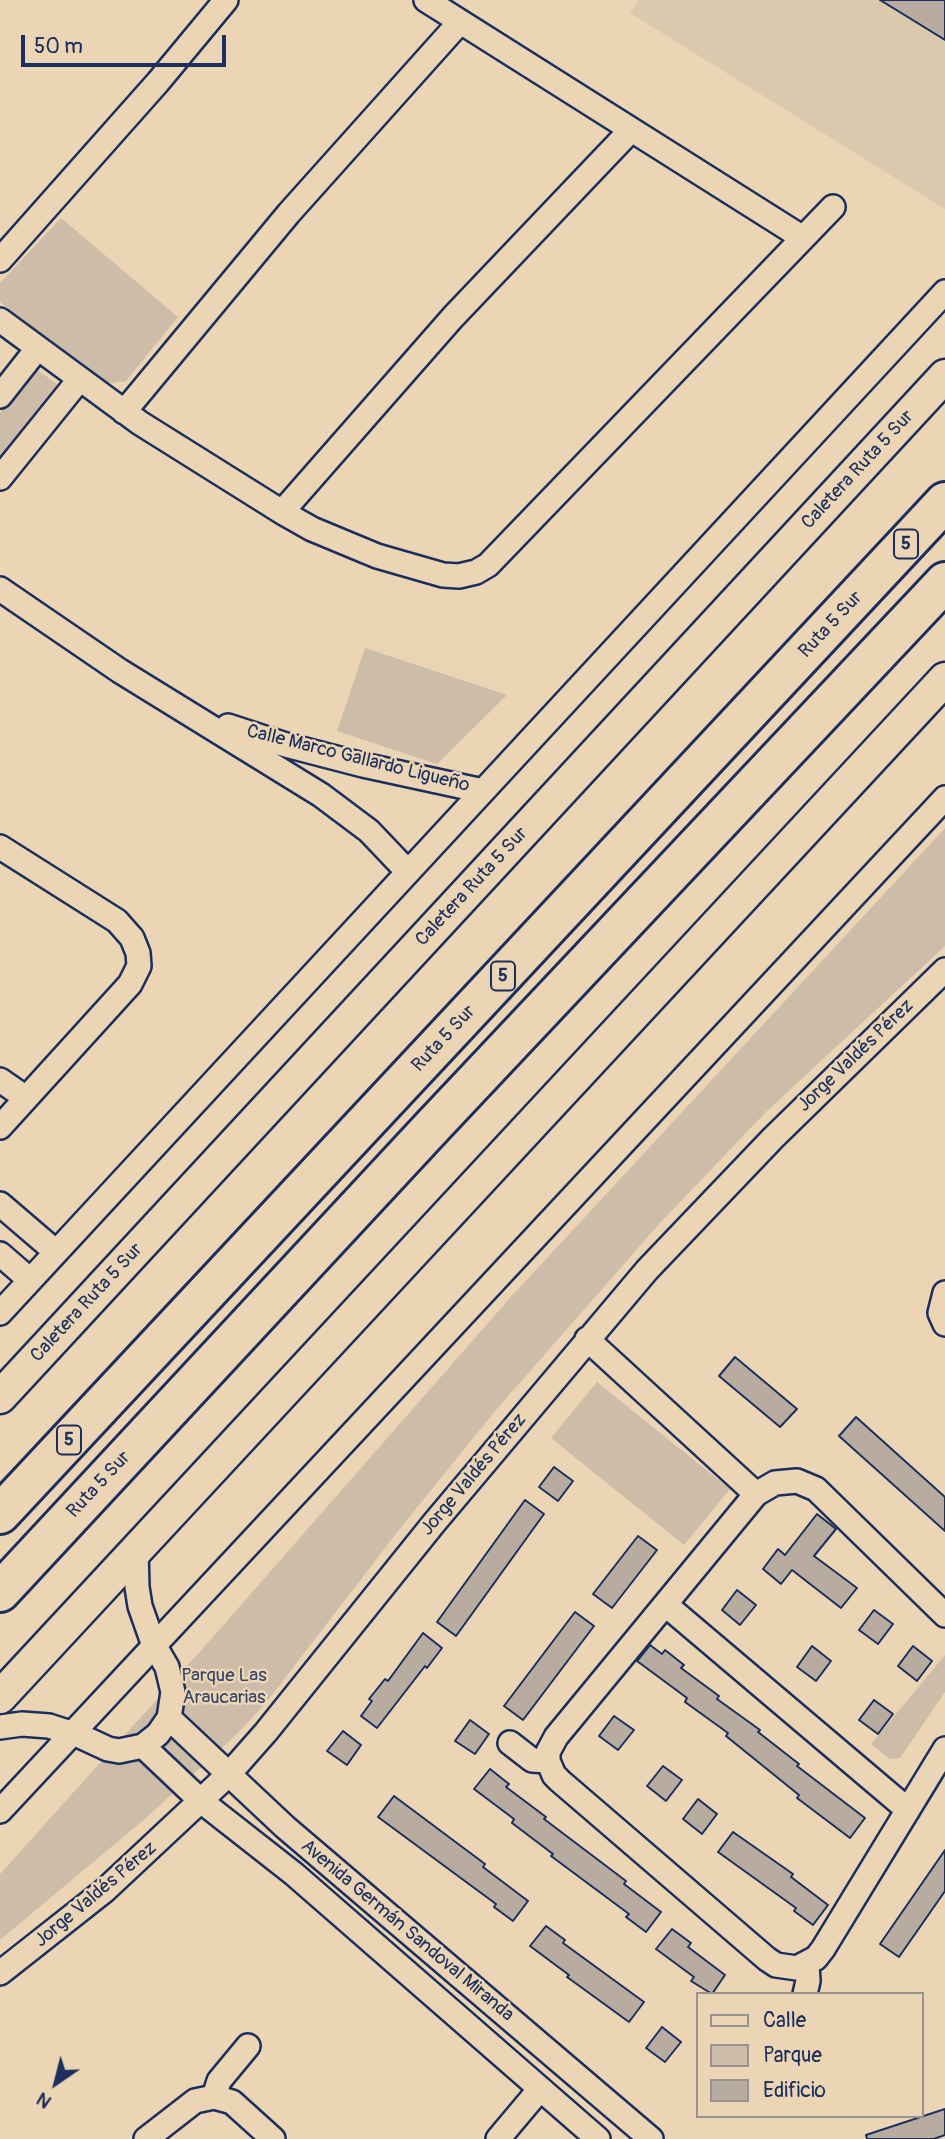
<!DOCTYPE html>
<meta charset="utf-8">
<style>
body{margin:0}
#map{position:relative;width:945px;height:2139px;overflow:hidden;background:#ebd5b4;font-family:Pangolin,sans-serif}
canvas{display:block}
.legend{position:absolute;left:696px;top:1992px;width:228px;height:126px;box-sizing:border-box;background:#ebd5b4;border:2px solid #989392;margin:0;padding:9px 12px;list-style:none;font-size:21px;color:#1b2f5e}
.legend li{display:flex;align-items:center;gap:14px;height:35px}
.legend b{width:35px;border:2px solid #989392}
.north{position:absolute;left:21px;top:2048px;width:70px;height:70px;-webkit-text-stroke:5px #ebd5b4;paint-order:stroke;rotate:215deg;font-size:19px;font-weight:700;line-height:28px;text-align:center;color:#1b2f5e}
.north::after{content:'';display:block;margin:auto;width:24px;height:32px;background:#1b2f5e;clip-path:polygon(50% 0,100% 100%,50% 72%,0 100%)}
.scale{position:absolute;left:21px;top:35px;width:205px;height:32px;box-sizing:border-box;border:4px solid #1b2f5e;border-top:0;padding-left:9px;font-size:21px;line-height:24px;white-space:nowrap;color:#1b2f5e;-webkit-text-stroke:5px #ebd5b4;paint-order:stroke}
</style>
<div id="map">
<canvas width="945" height="2139"></canvas>
<ul class="legend">
<li><b style="height:9px;background:#ebd5b4"></b>Calle</li>
<li><b style="height:19px;background:#cdbda8"></b>Parque</li>
<li><b style="height:19px;background:#b7ac9f"></b>Edificio</li>
</ul>
<div class="north">N</div>
<div class="scale">50 m</div>
</div>
<script>
const context = document.querySelector('canvas').getContext('2d');
context.lineJoin = 'round';
function fillPath(path, color) { context.fillStyle = color; context.fill(path, 'evenodd'); }
const shape = rows => new Path2D(rows.map(r => 'M' + r).join(''));
function trace(path, color, width, dash) { context.strokeStyle = color; context.lineWidth = width; context.lineCap = dash ? 'butt' : 'round'; context.setLineDash(dash || []); context.stroke(path); }
function label(font, color, halo, rows, align = 'center') {
  context.font = font + ' Pangolin,sans-serif'; context.lineWidth = 5; context.setLineDash([]); context.textBaseline = 'middle'; context.strokeStyle = halo; context.fillStyle = color; for (const [text, x, y, turn = 0] of rows) {
    context.save(); context.translate(x, y); context.rotate((+turn || 0) * Math.PI / 180); context.textAlign = isNaN(turn) ? turn : align; if (halo) context.strokeText(text, 0, 0); context.fillText(text, 0, 0); context.restore();
  }
}
const built = shape([
 [639,0,945,0,945,209,630,13]
]);
const green = shape([
 [61,218,178,317,126,381,104,384,0,302,0,283],
 [35,368,61,387,16,444,0,456,0,413],
 [365,648,507,695,437,764,337,731],
 [945,828,945,946,766,1112,660,1223,496,1410,402,1526,265,1704,236,1735,146,1818,0,1940,0,1874,213,1637,509,1299],
 [597,1382,730,1489,684,1545,551,1438],
 [945,1655,945,1692,900,1758,890,1759,871,1744]
]);
const building = shape([
 [880,0,945,0,945,40,880,0],
 [735,1357,797,1409,780,1427,719,1376,735,1357],
 [856,1417,945,1497,945,1531,839,1436,856,1417],
 [554,1467,573,1481,558,1501,539,1487,554,1467],
 [525,1500,544,1514,456,1636,437,1622,525,1500],
 [817,1514,836,1529,814,1556,857,1588,841,1608,792,1570,781,1584,763,1569,778,1549,785,1555,817,1514],
 [638,1536,657,1550,612,1608,593,1594,638,1536],
 [737,1590,756,1605,740,1625,722,1610,737,1590],
 [874,1610,893,1624,878,1644,859,1630,874,1610],
 [575,1612,594,1626,523,1720,504,1706,575,1612],
 [423,1633,442,1648,427,1668,425,1666,377,1728,361,1716,372,1701,369,1699,385,1679,388,1681,423,1633],
 [650,1645,662,1654,665,1650,684,1665,681,1668,719,1696,717,1699,760,1730,758,1732,799,1764,797,1766,865,1818,850,1838,797,1798,799,1795,726,1736,728,1733,685,1702,687,1698,637,1661,650,1645],
 [812,1646,831,1661,816,1681,797,1667,812,1646],
 [913,1646,932,1661,917,1681,898,1666,913,1646],
 [874,1700,893,1714,878,1734,859,1720,874,1700],
 [614,1716,634,1730,618,1750,599,1736,614,1716],
 [470,1720,489,1734,475,1754,455,1741,470,1720],
 [343,1731,361,1745,347,1765,327,1751,343,1731],
 [663,1766,682,1780,666,1801,647,1786,663,1766],
 [490,1769,509,1784,506,1787,546,1817,544,1819,626,1881,624,1884,661,1912,646,1932,626,1917,629,1914,551,1856,553,1854,512,1823,514,1819,474,1789,490,1769],
 [394,1796,485,1864,483,1867,528,1901,513,1921,494,1907,496,1904,378,1817,394,1796],
 [698,1799,717,1814,702,1834,683,1819,698,1799],
 [733,1832,793,1874,791,1877,828,1905,813,1925,794,1911,796,1908,718,1852,733,1832],
 [945,1850,945,1891,899,1957,880,1944,945,1850],
 [546,1926,565,1940,563,1943,644,2002,629,2022,567,1977,569,1975,530,1946,546,1926],
 [672,1929,691,1943,688,1947,725,1975,712,1994,691,1981,694,1977,656,1949,672,1929],
 [662,2027,681,2042,665,2062,646,2048,662,2027],
 [945,2109,945,2135,934,2139,867,2139,866,2135,945,2109]
]);
const street = shape([
 [426,0,803,238],
 [0,260,158,82,226,0],
 [0,320,140,423,282,512,312,529,377,556,443,575,459,576,476,572,488,565,833,207],
 [0,396,37,349],
 [124,412,289,213,460,22],
 [0,478,79,380],
 [282,512,453,317,631,130],
 [0,589,120,671,321,795,369,831,408,872],
 [228,726,286,745,363,765,483,791],
 [0,847,117,921,132,938,138,953,139,966,130,984,0,1127],
 [0,1080,26,1098],
 [0,1204,56,1252],
 [0,1254,30,1280],
 [945,1293,940,1313,945,1324],
 [0,1313,945,292],
 [587,1339,756,1494],
 [666,1605,908,1810],
 [945,1615,816,1489,797,1481,775,1483,756,1494,556,1737,548,1752,548,1761,554,1775,560,1781,767,1959,776,1965,797,1968,816,1958,823,1949,945,1749],
 [169,1718,285,1827,651,2139],
 [0,1727,22,1724,49,1726,80,1736,108,1749,119,1751,143,1746,158,1734,169,1718,173,1692,167,1667,153,1643,140,1606,137,1587,136,1550],
 [510,1743,532,1760,548,1761],
 [143,1746,201,1801,294,1874,598,2139],
 [0,1811,945,798],
 [0,1973,104,1891,229,1774,266,1732,434,1523,647,1270,773,1138,945,970],
 [805,1994,808,1981,807,1964],
 [214,2097,219,2081,248,2046],
 [146,2139,195,2101,214,2097,232,2102,273,2139],
 [498,2139,540,2089]
]);
const secondary = shape([
 [0,1397,945,376],
 [0,1697,945,679]
]);
const highway = shape([
 [0,1514,945,502],
 [0,1592,432,1127,945,582]
]);
const shields = [
 [906,544,24],
 [503,976,24],
 [69,1440,24]
];
const shieldNames = [
 ["5",906,544],
 ["5",503,976],
 ["5",69,1440]
];
const streetNames = [
 ["Caletera Ruta 5 Sur",858,470,-47],
 ["Ruta 5 Sur",831,625,-47],
 ["Calle Marco Gallardo Ligueño",358,759,14],
 ["Caletera Ruta 5 Sur",472,887,-47],
 ["Ruta 5 Sur",444,1039,-47],
 ["Jorge Valdés Pérez",856,1056,-44],
 ["Caletera Ruta 5 Sur",87,1303,-47],
 ["Jorge Valdés Pérez",474,1475,-50],
 ["Ruta 5 Sur",99,1485,-47],
 ["Jorge Valdés Pérez",96,1895,-40],
 ["Avenida Germán Sandoval Miranda",407,1931,40]
];
const parkNames = [
 ["Parque Las",224,1676],
 ["Araucarias",224,1698]
];
fillPath(built, '#dbc9ae');
fillPath(green, '#cdbda8');
fillPath(building, '#b7ac9f');
trace(building, '#1b2f5e', 2);
trace(street, '#1b2f5e', 28);
trace(secondary, '#1b2f5e', 37);
trace(highway, '#1b2f5e', 44);
trace(street, '#ebd5b4', 23);
trace(secondary, '#ebd5b4', 32);
trace(highway, '#ebd5b4', 38);
for (const [x, y, w] of shields) { const box = new Path2D(); box.roundRect(x - w / 2, y - 14.5, w, 29, 5); context.fillStyle = '#ebd5b4'; context.fill(box); trace(box, '#1b2f5e', 2); }
label('bold 18px', '#1b2f5e', null, shieldNames);
label('19px', '#1b2f5e', '#ebd5b4', streetNames);
label('19px', '#364469', '#ebd5b4', parkNames);
</script>
